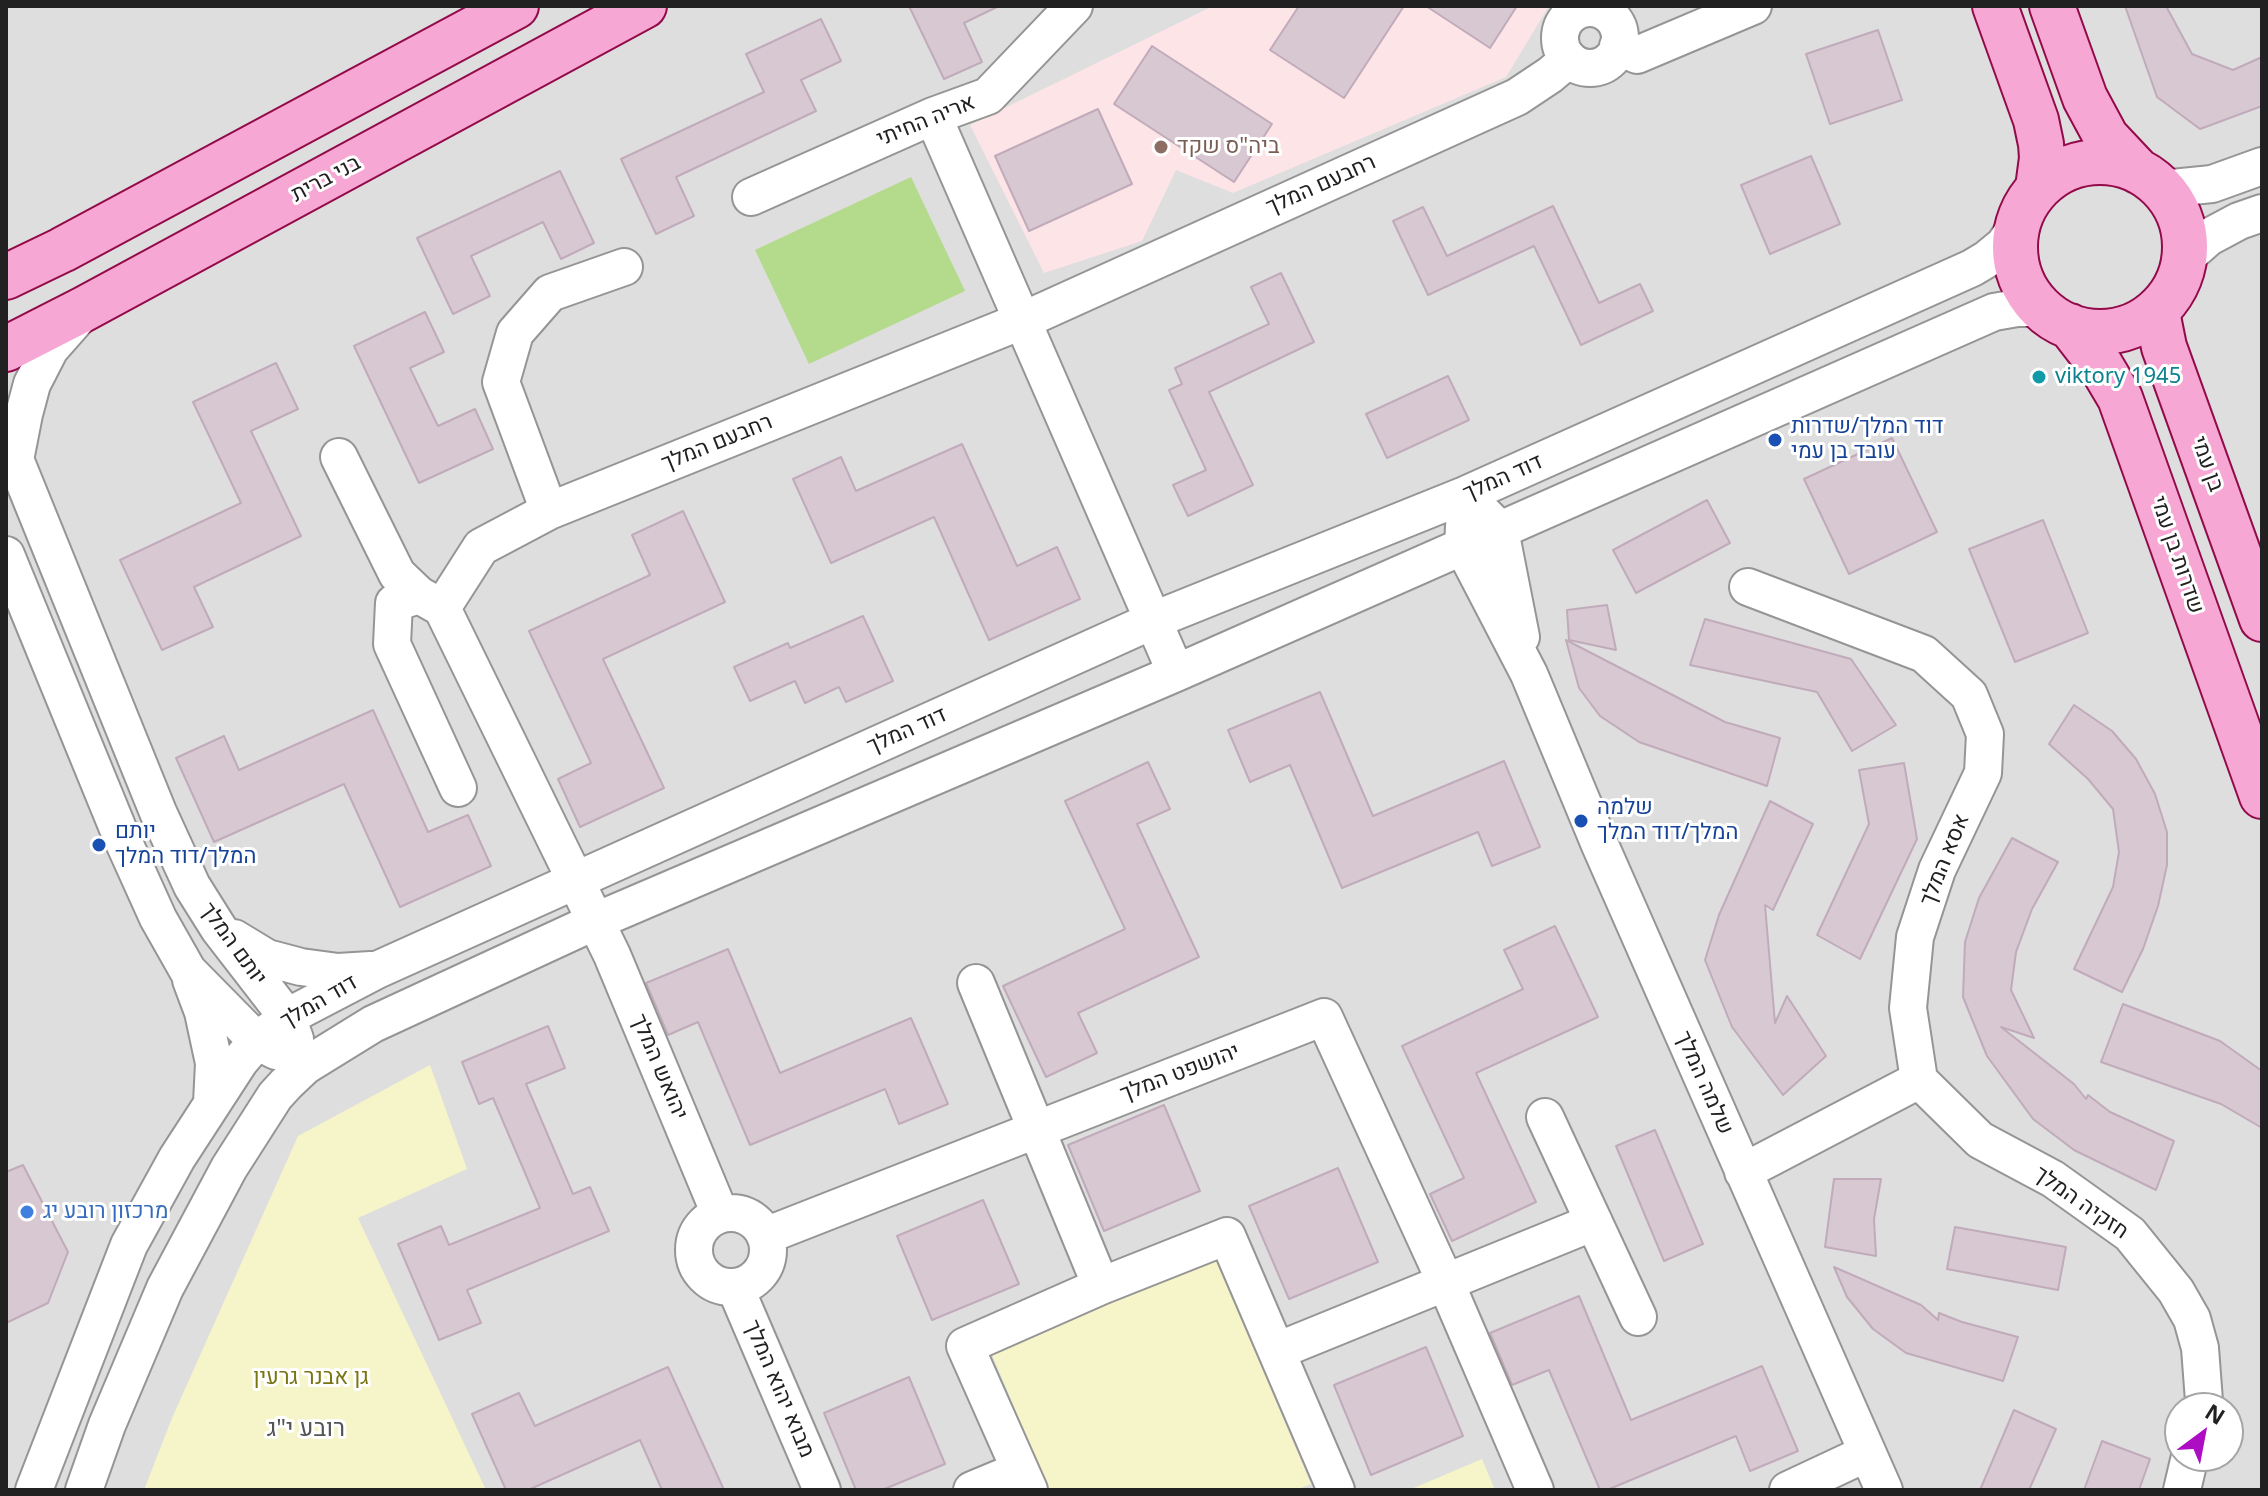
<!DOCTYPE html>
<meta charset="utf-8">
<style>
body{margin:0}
#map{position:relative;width:2268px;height:1496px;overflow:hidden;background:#f0e8ec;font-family:"Noto Sans",sans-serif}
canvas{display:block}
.frame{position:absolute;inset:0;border:8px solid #212121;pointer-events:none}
.north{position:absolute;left:2164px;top:1392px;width:80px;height:80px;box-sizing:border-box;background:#fff;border:2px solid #a6a6a6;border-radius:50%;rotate:32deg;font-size:22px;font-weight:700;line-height:32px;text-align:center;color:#212121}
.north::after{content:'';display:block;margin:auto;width:28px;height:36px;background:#ad0ec4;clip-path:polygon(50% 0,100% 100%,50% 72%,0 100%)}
</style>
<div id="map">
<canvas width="2268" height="1496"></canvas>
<div class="frame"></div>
<div class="north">N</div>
</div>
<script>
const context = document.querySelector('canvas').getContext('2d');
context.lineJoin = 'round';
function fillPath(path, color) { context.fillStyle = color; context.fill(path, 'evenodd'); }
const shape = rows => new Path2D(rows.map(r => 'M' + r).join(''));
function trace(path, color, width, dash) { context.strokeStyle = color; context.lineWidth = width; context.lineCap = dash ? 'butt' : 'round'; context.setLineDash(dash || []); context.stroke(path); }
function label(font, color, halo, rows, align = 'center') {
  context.font = font + ' "Noto Sans",Heebo,sans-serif'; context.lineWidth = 6; context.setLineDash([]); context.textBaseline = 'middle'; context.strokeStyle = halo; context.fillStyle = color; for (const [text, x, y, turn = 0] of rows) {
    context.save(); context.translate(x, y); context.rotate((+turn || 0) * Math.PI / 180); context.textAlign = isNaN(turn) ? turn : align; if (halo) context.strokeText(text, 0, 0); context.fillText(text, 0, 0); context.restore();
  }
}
const residential = shape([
 [6,6,2262,6,2262,1490,6,1490],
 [2180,1408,2228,1408,2228,1456,2180,1456]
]);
const education = shape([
 [1213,6,1549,6,1506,77,1233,193,1176,170,1142,241,1044,273,970,125]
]);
const park = shape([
 [430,1065,467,1169,358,1218,486,1490,144,1490,172,1418,298,1136],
 [1215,1257,1311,1484,1296,1490,1049,1490,990,1350],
 [1482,1459,1495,1490,1409,1490]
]);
const pitch = shape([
 [911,177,965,291,809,364,755,250]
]);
const building = shape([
 [909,6,999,6,964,23,982,62,944,79,909,6],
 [1299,6,1404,6,1344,98,1270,50,1299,6],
 [1426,6,1517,6,1490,48,1426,6],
 [2125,6,2166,6,2192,54,2233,70,2262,57,2262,106,2200,129,2157,97,2125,6],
 [821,19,841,61,801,80,816,111,676,177,694,216,656,234,621,159,764,92,746,54,821,19],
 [1878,30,1902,100,1830,124,1806,54,1878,30],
 [1152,46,1272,124,1234,182,1114,104,1152,46],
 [1098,109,1132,184,1029,231,995,156,1098,109],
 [1811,156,1840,224,1770,254,1741,185,1811,156],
 [560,171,594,243,561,259,543,222,471,256,490,296,453,314,417,238,560,171],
 [1553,206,1599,303,1640,284,1653,311,1581,345,1534,246,1428,295,1393,221,1423,207,1447,256,1553,206],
 [1281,273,1314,342,1209,392,1253,485,1188,516,1173,485,1206,470,1169,390,1182,384,1175,368,1269,324,1251,287,1281,273],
 [425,312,444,352,410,368,438,426,475,409,493,449,419,483,354,346,425,312],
 [276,363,298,409,251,431,301,536,194,587,213,627,162,650,120,560,241,503,193,402,276,363],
 [1448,376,1469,420,1387,458,1366,414,1448,376],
 [1892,438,1937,532,1849,574,1804,479,1892,438],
 [962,444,1017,566,1057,547,1080,599,989,640,934,517,831,563,793,479,841,457,856,491,962,444],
 [1707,500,1730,543,1636,593,1613,550,1707,500],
 [683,511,725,602,603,659,664,788,580,827,558,779,591,763,529,631,650,575,632,535,683,511],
 [2043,520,2088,633,2015,662,1969,549,2043,520],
 [1607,605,1616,650,1569,640,1567,610,1607,605],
 [863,616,893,681,846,702,839,687,805,703,795,681,750,701,734,667,788,643,790,648,863,616],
 [1705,619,1851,659,1896,725,1852,751,1817,692,1690,665,1705,619],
 [1566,640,1725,722,1780,738,1767,786,1639,742,1600,716,1579,688,1566,640],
 [1320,692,1373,816,1504,761,1540,847,1492,866,1478,832,1342,888,1290,765,1250,782,1228,730,1320,692],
 [2074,705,2112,731,2136,759,2155,794,2167,832,2167,865,2158,906,2143,949,2122,992,2074,969,2113,887,2119,852,2113,809,2088,779,2049,744,2074,705],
 [373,710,428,832,468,815,491,866,400,907,344,784,214,842,176,758,224,736,239,770,373,710],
 [1148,762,1170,809,1137,824,1199,957,1078,1013,1097,1053,1046,1077,1003,986,1125,929,1065,801,1148,762],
 [1904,763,1917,839,1860,959,1817,935,1869,824,1859,770,1904,763],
 [1770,801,1813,824,1773,910,1765,905,1775,1023,1787,996,1826,1056,1783,1095,1732,1027,1705,960,1719,915,1770,801],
 [2012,838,2058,862,2032,909,2016,952,2011,990,2034,1038,2001,1027,2074,1084,2086,1099,2088,1095,2110,1112,2174,1141,2156,1190,2074,1150,2033,1119,1987,1056,1963,997,1965,942,1979,898,2012,838],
 [1555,926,1598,1017,1476,1073,1536,1202,1452,1241,1430,1194,1464,1178,1402,1046,1523,989,1504,950,1555,926],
 [728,949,780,1073,911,1018,948,1104,899,1124,885,1089,750,1145,698,1022,668,1035,646,983,728,949],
 [2123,1004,2220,1041,2262,1071,2262,1128,2221,1104,2101,1062,2123,1004],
 [548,1026,565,1068,526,1084,573,1194,590,1187,609,1231,467,1290,481,1323,439,1340,398,1244,441,1226,449,1245,540,1208,493,1098,479,1104,462,1062,548,1026],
 [1164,1105,1200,1191,1104,1231,1068,1145,1164,1105],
 [1655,1130,1703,1244,1664,1261,1616,1146,1655,1130],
 [23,1165,68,1252,48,1303,6,1323,6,1172,23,1165],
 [1338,1168,1378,1262,1289,1299,1249,1206,1338,1168],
 [1834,1179,1881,1179,1874,1219,1876,1256,1825,1247,1834,1179],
 [983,1200,1019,1284,932,1320,897,1236,983,1200],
 [1955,1227,2066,1247,2058,1290,1947,1269,1955,1227],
 [1834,1267,1921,1305,1938,1320,1939,1313,1962,1322,2018,1337,2003,1381,1906,1353,1873,1329,1847,1297,1834,1267],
 [1579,1296,1631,1420,1762,1366,1798,1451,1750,1471,1736,1436,1607,1490,1600,1490,1549,1370,1512,1385,1490,1333,1579,1296],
 [1426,1347,1463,1436,1371,1475,1334,1385,1426,1347],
 [668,1367,724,1490,662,1490,640,1440,528,1490,506,1490,472,1414,519,1393,535,1426,668,1367],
 [909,1377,945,1464,882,1490,856,1490,824,1413,909,1377],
 [2014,1410,2056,1429,2029,1490,1980,1490,2014,1410],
 [2102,1441,2150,1459,2139,1490,2084,1490,2102,1441]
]);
const minor = shape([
 '1560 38a30 30 0 1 1 60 0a30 30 0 1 1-60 0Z',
 [1618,46,1637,55,1753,6],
 [933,116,1176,673],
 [2162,189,2212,184,2262,166],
 [751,197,933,116,988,96,1074,6],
 [2184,259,2209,237,2239,221,2262,213],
 [6,437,158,812,192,886,219,929,287,1017,295,1039],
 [339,457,397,574,419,595],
 [15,460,24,414,32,384,50,349,80,315],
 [549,511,501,382,515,333,550,293,624,267],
 [1483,513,1500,530,1521,637],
 [1464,526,1463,547,1529,674,1600,845,1884,1490],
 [6,555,121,836,158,918,188,971,257,1041,276,1051],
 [1748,587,1924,654,1969,695,1985,734,1983,773,1937,870,1915,937,1908,1008,1919,1080],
 [442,608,419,595,394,603,392,644,458,788],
 [234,938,267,958,301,967,338,972,371,970],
 [191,980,203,1012,214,1063,212,1103],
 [976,983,1101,1286],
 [1919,1080,1980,1140,2053,1179,2130,1234,2176,1291,2192,1319,2200,1348,2204,1401,2202,1408],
 [1545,1117,1638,1317],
 [1743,1172,1919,1080],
 '694 1250a37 37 0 1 1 74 0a37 37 0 1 1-74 0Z',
 [720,1214,612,955,442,608,481,547,549,511,1024,320,1517,97,1550,75,1569,59],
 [765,1236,1324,1017,1445,1281,1535,1490],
 [735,1287,822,1490],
 [1277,1351,1594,1222],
 [34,1490,129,1245,177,1158,240,1061,257,1041,287,1017,377,970,1154,620,1465,495,1972,268,1987,259,2004,245,2017,225],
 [84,1490,107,1425,165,1288,229,1168,275,1096,286,1084,305,1066,373,1024,596,921,1176,673,1994,312,2017,308,2041,308],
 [972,1490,1020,1470],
 [1029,1490,965,1346,1101,1286,1227,1236,1336,1490],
 [1788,1490,1867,1453],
 [2182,1490,2190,1456]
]);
const major = shape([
 [1995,6,2036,120,2041,144,2042,158,2038,188],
 [2052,6,2085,98,2106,137,2138,171],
 '2015 247a85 85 0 1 1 170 0a85 85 0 1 1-170 0Z',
 [6,277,62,250,516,6],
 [2158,309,2159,322,2164,347,2262,619],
 [2070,326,2101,366,2120,398,2262,796],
 [6,349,84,309,644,6]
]);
const markers = [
 [1161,147,8,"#8d6e63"],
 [2039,377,8,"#0f9aa8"],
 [1775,440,8,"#1a4fb4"],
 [1581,821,8,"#1a4fb4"],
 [99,845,8,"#1a4fb4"],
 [27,1212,8,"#3f7fe0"]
];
const streetNames = [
 ["אריה החיתי",926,121,-22],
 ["בני ברית",326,179,-28],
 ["רחבעם המלך",1321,185,-24],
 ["רחבעם המלך",717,443,-22],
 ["בן עמי",2207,464,70],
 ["דוד המלך",1503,478,-24],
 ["שדרות בן עמי",2177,555,71],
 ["דוד המלך",907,731,-24],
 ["אסא המלך",1945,860,-68],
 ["יותם המלך",233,944,54],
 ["דוד המלך",319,1002,-30],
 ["יהואש המלך",659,1067,67],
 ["יהושפט המלך",1180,1073,-21],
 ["שלמה המלך",1704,1083,66],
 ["חזקיה המלך",2081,1203,35],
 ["מבוא יהוא המלך",779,1389,67]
];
const educationNames = [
 ["ביה\"ס שקד",1177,147]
];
const cultureNames = [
 ["viktory 1945",2055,377]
];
const transitNames = [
 ["דוד המלך/שדרות",1791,427],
 ["עובד בן עמי",1791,452],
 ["שלמה",1597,808],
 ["המלך/דוד המלך",1597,833],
 ["יותם",115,832],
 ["המלך/דוד המלך",115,857]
];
const shopNames = [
 ["מרכזון רובע יג",43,1212]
];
const parkNames = [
 ["גן אבנר גרעין",311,1378]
];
const neighbourhoodNames = [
 ["רובע י\"ג",306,1429]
];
fillPath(residential, '#dededf');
fillPath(education, '#fde4e7');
fillPath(park, '#f6f4c9');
fillPath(pitch, '#b4da8c');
fillPath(building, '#d7c8d2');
trace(building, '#c1abba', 2);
trace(minor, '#959595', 40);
trace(major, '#930a49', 48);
trace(minor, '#fff', 36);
trace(major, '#f6a7d3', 44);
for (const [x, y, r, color] of markers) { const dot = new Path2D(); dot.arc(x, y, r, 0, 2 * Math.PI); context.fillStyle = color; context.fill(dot); trace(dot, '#fff', 3); }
label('22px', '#212121', '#fff', streetNames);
label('22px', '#785e54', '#fff', educationNames, 'left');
label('22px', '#0d838f', '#fff', cultureNames, 'left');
label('22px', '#164399', '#fff', transitNames, 'left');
label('22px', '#366cbe', '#fff', shopNames, 'left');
label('22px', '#7a7513', '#fff', parkNames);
label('24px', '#545454', '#fff', neighbourhoodNames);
</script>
